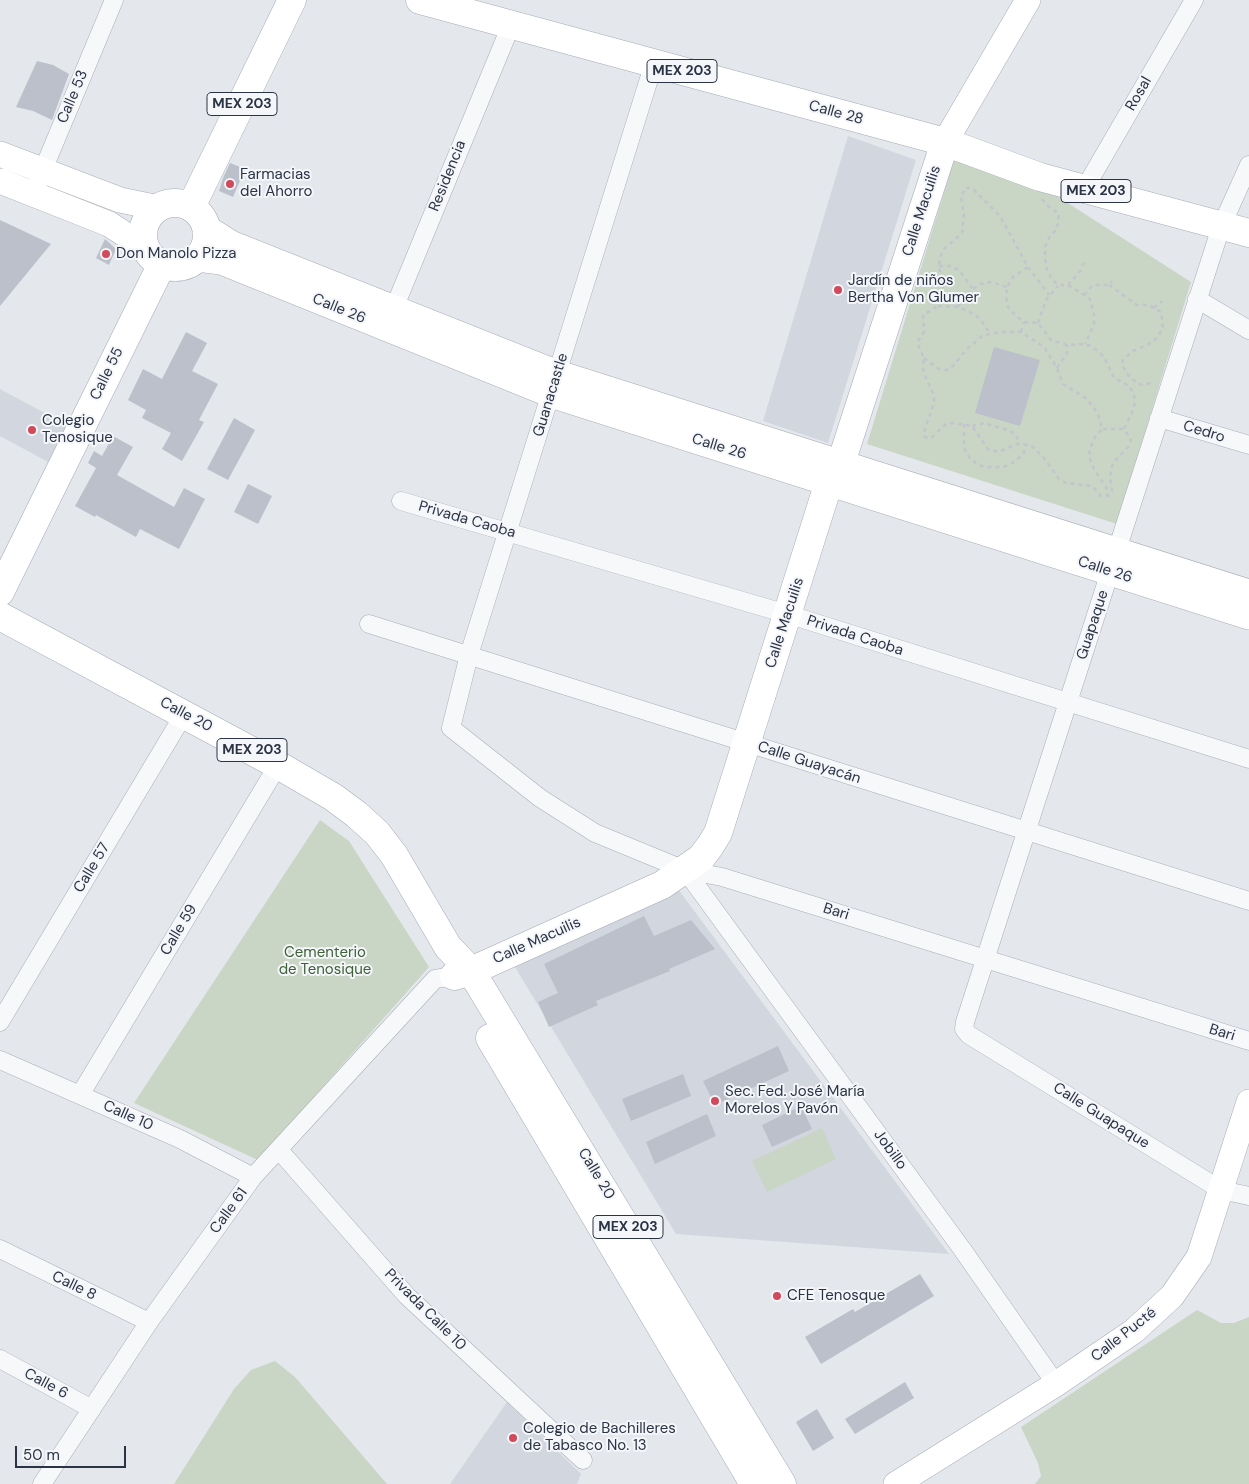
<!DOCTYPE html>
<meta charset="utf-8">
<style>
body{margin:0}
#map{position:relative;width:1249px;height:1484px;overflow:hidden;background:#e4e7ec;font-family:"DM Sans",sans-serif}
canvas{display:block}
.scale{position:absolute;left:15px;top:1446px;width:111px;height:22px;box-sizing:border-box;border:2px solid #2b3445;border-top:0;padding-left:6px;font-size:15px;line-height:18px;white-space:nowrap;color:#2b3445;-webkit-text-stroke:4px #f4f6f9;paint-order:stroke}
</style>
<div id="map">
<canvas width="1249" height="1484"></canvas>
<div class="scale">50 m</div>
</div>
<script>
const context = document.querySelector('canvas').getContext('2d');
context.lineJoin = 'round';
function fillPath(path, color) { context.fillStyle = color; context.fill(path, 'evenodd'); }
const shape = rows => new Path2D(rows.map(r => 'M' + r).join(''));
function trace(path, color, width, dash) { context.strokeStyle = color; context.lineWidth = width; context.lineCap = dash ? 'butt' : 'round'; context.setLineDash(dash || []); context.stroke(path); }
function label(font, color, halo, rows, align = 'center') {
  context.font = font + ' "DM Sans",sans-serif'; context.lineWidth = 4; context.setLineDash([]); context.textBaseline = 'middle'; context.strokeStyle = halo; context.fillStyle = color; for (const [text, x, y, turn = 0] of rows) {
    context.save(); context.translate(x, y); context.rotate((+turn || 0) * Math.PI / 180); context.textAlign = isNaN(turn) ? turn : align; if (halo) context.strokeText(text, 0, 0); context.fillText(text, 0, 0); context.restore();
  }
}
const built = shape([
 [848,136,916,160,828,443,763,421],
 [0,389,67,425,48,462,0,436],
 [678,889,949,1254,676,1234,515,967],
 [507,1402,581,1474,577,1484,450,1484]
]);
const green = shape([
 [954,160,1038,184,1191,282,1117,524,867,444],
 [320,820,349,841,429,967,258,1160,134,1103],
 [822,1128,836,1159,767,1192,752,1161],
 [1197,1310,1221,1323,1234,1323,1249,1317,1249,1484,1035,1484,1041,1476,1038,1463,1021,1427],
 [275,1361,295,1377,387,1484,174,1484,234,1389,251,1370]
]);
const building = shape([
 [37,61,53,65,69,74,52,120,33,111,16,107],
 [230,163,245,169,233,197,219,191,223,178],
 [0,220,51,244,0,306],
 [105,239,116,249,109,265,96,258],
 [186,332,207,343,192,371,218,384,199,420,204,422,182,461,162,449,171,433,142,418,146,410,128,400,143,369,162,379],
 [994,347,1040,360,1020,426,975,413],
 [234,418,255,430,228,480,207,469],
 [113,436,133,447,117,475,174,507,184,488,205,499,179,549,140,529,136,537,96,515,95,517,75,506,96,468,88,463,94,451,102,456],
 [248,484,272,496,258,524,234,512],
 [644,916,654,936,691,920,715,949,669,969,670,971,596,1001,598,1005,549,1027,538,1002,558,993,544,964],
 [778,1046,789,1071,715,1105,703,1081],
 [683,1074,691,1096,631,1121,622,1099],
 [801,1106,812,1129,772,1147,762,1125],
 [707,1114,716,1136,655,1164,646,1142],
 [920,1274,934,1296,821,1364,805,1337,853,1309,855,1312],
 [905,1382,914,1398,855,1434,845,1419],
 [817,1409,834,1438,813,1451,796,1422]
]);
const path = shape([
 [966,188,972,188,1000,216,1028,267,1013,277,1007,287,1006,297,1008,307,1013,313,1024,322,1038,323,1051,340,1067,345,1085,344,1093,347,1104,357,1114,378,1129,386,1134,394,1135,402,1132,413,1124,429,1131,440,1129,446,1113,463,1110,476,1112,490,1108,496,1101,496,1092,486,1066,483,1059,479,1044,458,1033,447,1020,443,998,452,988,449,972,426,953,423,946,424,931,438,925,437,924,432,934,403,934,395,925,376,923,369,924,358,918,345,918,341,924,332,923,315,938,306,942,292,943,286,939,266,940,257,944,249,962,233,964,214,961,196,966,188],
 [1042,199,1049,207,1059,214,1057,229,1050,236,1045,247,1045,258,1047,270,1053,281,1059,285,1068,285,1084,295,1090,299,1094,315,1094,324,1085,344],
 [939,266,950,266,959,270,972,288],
 [1028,267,1049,295],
 [1068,285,1081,270,1084,262],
 [1109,285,1137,305,1149,305,1161,312,1163,328,1157,338,1149,344,1133,351,1123,360,1122,365,1128,375,1138,384,1144,385,1155,382],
 [1084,295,1093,285,1109,285,1112,281],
 [938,306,958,307,972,313,980,319,990,333],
 [958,307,966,294,980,284,992,282,1007,287],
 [1154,308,1162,301],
 [1038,323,1046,300,1058,286],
 [1021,332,1024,322],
 [924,358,939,369,947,370,953,366,966,350,982,336,999,332,1021,332,1044,347,1057,368,1063,384,1087,399,1098,414,1102,429,1095,437,1090,449,1089,457,1095,471,1106,487,1108,496],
 [1057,368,1067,353,1067,345],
 [964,424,964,448,969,457,977,464,985,467,1004,467,1014,462,1023,454,1027,445],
 [972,426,984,423,1008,430,1015,434,1020,443],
 [1103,429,1124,429]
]);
const street = shape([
 [654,63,469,655,451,728,540,798,595,833,685,870,722,877,1249,1041],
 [1249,165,1221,227,965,1022,964,1029,969,1035,1221,1190,1249,1196],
 [1085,188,1194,0],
 [33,194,114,0],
 [1197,299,1249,330],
 [390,318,511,25],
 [1159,418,1249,445],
 [401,501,787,614,1249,759],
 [369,624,1249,901],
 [685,870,962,1249,1056,1384],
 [0,1022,184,714],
 [0,1060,180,1139,253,1177],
 [80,1095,278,765],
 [279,1150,407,1296,583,1460],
 [0,1249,149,1322],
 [0,1359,92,1409],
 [42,1484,149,1322,253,1177,435,979,454,976]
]);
const secondary = shape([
 [945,142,1028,0],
 [0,154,120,200,159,208],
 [0,181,109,224,146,248],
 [206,227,231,243,558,373,1249,592],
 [197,259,221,262,551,395,1249,617],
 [896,1484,1056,1384,1134,1331,1172,1296,1199,1257,1249,1102]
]);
const primary = shape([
 [420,0,945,142,1040,177,1249,233],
 '143 235a32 32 0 1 1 64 0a32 32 0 1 1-64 0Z',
 [191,207,292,0],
 [0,592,162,264],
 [0,616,278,765,333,797,356,814,377,833,394,855,448,947,471,971,782,1484],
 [454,976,471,971,662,885,701,858,710,846,718,833,829,482,841,463,945,142],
 [490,1038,754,1484]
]);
const markers = [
 [230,184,5,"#d1495b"],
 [106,254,5,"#d1495b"],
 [838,290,5,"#d1495b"],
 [32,430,5,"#d1495b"],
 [715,1101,5,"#d1495b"],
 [777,1296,5,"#d1495b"],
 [513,1438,5,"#d1495b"]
];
const shields = [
 [682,71,70],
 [242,104,70],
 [1096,191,70],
 [252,750,70],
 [628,1227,70]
];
const shieldNames = [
 ["MEX 203",682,71],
 ["MEX 203",242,104],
 ["MEX 203",1096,191],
 ["MEX 203",252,750],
 ["MEX 203",628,1227]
];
const streetNames = [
 ["Rosal",1139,94,-60],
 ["Calle 53",73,97,-67],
 ["Calle 28",836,113,15],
 ["Residencia",448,176,-68],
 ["Calle Macuilis",922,211,-72],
 ["Calle 26",339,309,22],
 ["Calle 55",107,374,-64],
 ["Guanacastle",551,395,-73],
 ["Cedro",1204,432,17],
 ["Calle 26",719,447,17],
 ["Privada Caoba",467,520,16],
 ["Calle 26",1105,570,18],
 ["Calle Macuilis",785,623,-72],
 ["Guapaque",1093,625,-72],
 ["Privada Caoba",855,636,18],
 ["Calle 20",186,715,28],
 ["Calle Guayacán",809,763,18],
 ["Calle 57",92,868,-59],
 ["Bari",836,912,17],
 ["Calle 59",179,930,-59],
 ["Calle Macuilis",537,941,-24],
 ["Bari",1222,1033,17],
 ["Calle 10",128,1116,24],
 ["Calle Guapaque",1101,1116,32],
 ["Jobillo",890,1150,54],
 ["Calle 20",596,1174,59],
 ["Calle 61",229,1211,-54],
 ["Calle 8",74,1286,26],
 ["Privada Calle 10",425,1310,45],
 ["Calle Pucté",1124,1335,-38],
 ["Calle 6",46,1384,28]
];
const poiNames = [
 ["Farmacias",240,175],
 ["del Ahorro",240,192],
 ["Don Manolo Pizza",116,254],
 ["Jardín de niños",848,281],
 ["Bertha Von Glumer",848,298],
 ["Colegio",42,421],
 ["Tenosique",42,438],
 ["Sec. Fed. José María",725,1092],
 ["Morelos Y Pavón",725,1109],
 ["CFE Tenosque",787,1296],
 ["Colegio de Bachilleres",523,1429],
 ["de Tabasco No. 13",523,1446]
];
const parkNames = [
 ["Cementerio",325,953],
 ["de Tenosique",325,970]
];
fillPath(built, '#d2d6de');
fillPath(green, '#c9d6c5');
fillPath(building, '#bbc0ca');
trace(street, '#a9aeb7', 19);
trace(secondary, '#a9aeb7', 26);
trace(primary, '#a3abb8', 29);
trace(path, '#c2c5cb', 2.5, [4, 4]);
trace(street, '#f7f8fa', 18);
trace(secondary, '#fff', 25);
trace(primary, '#fff', 28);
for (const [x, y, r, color] of markers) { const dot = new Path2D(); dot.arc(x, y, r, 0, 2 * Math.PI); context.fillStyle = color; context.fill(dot); trace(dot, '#f4f6f9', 2); }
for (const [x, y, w] of shields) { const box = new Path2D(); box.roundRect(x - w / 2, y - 11.5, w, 23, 4); context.fillStyle = '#f4f6f9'; context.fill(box); trace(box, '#2b3445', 1); }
label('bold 14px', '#2b3445', null, shieldNames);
label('15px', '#2b3445', '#f4f6f9', streetNames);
label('15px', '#2b3445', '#f4f6f9', poiNames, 'left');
label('15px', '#3f6138', '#f4f6f9', parkNames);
</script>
